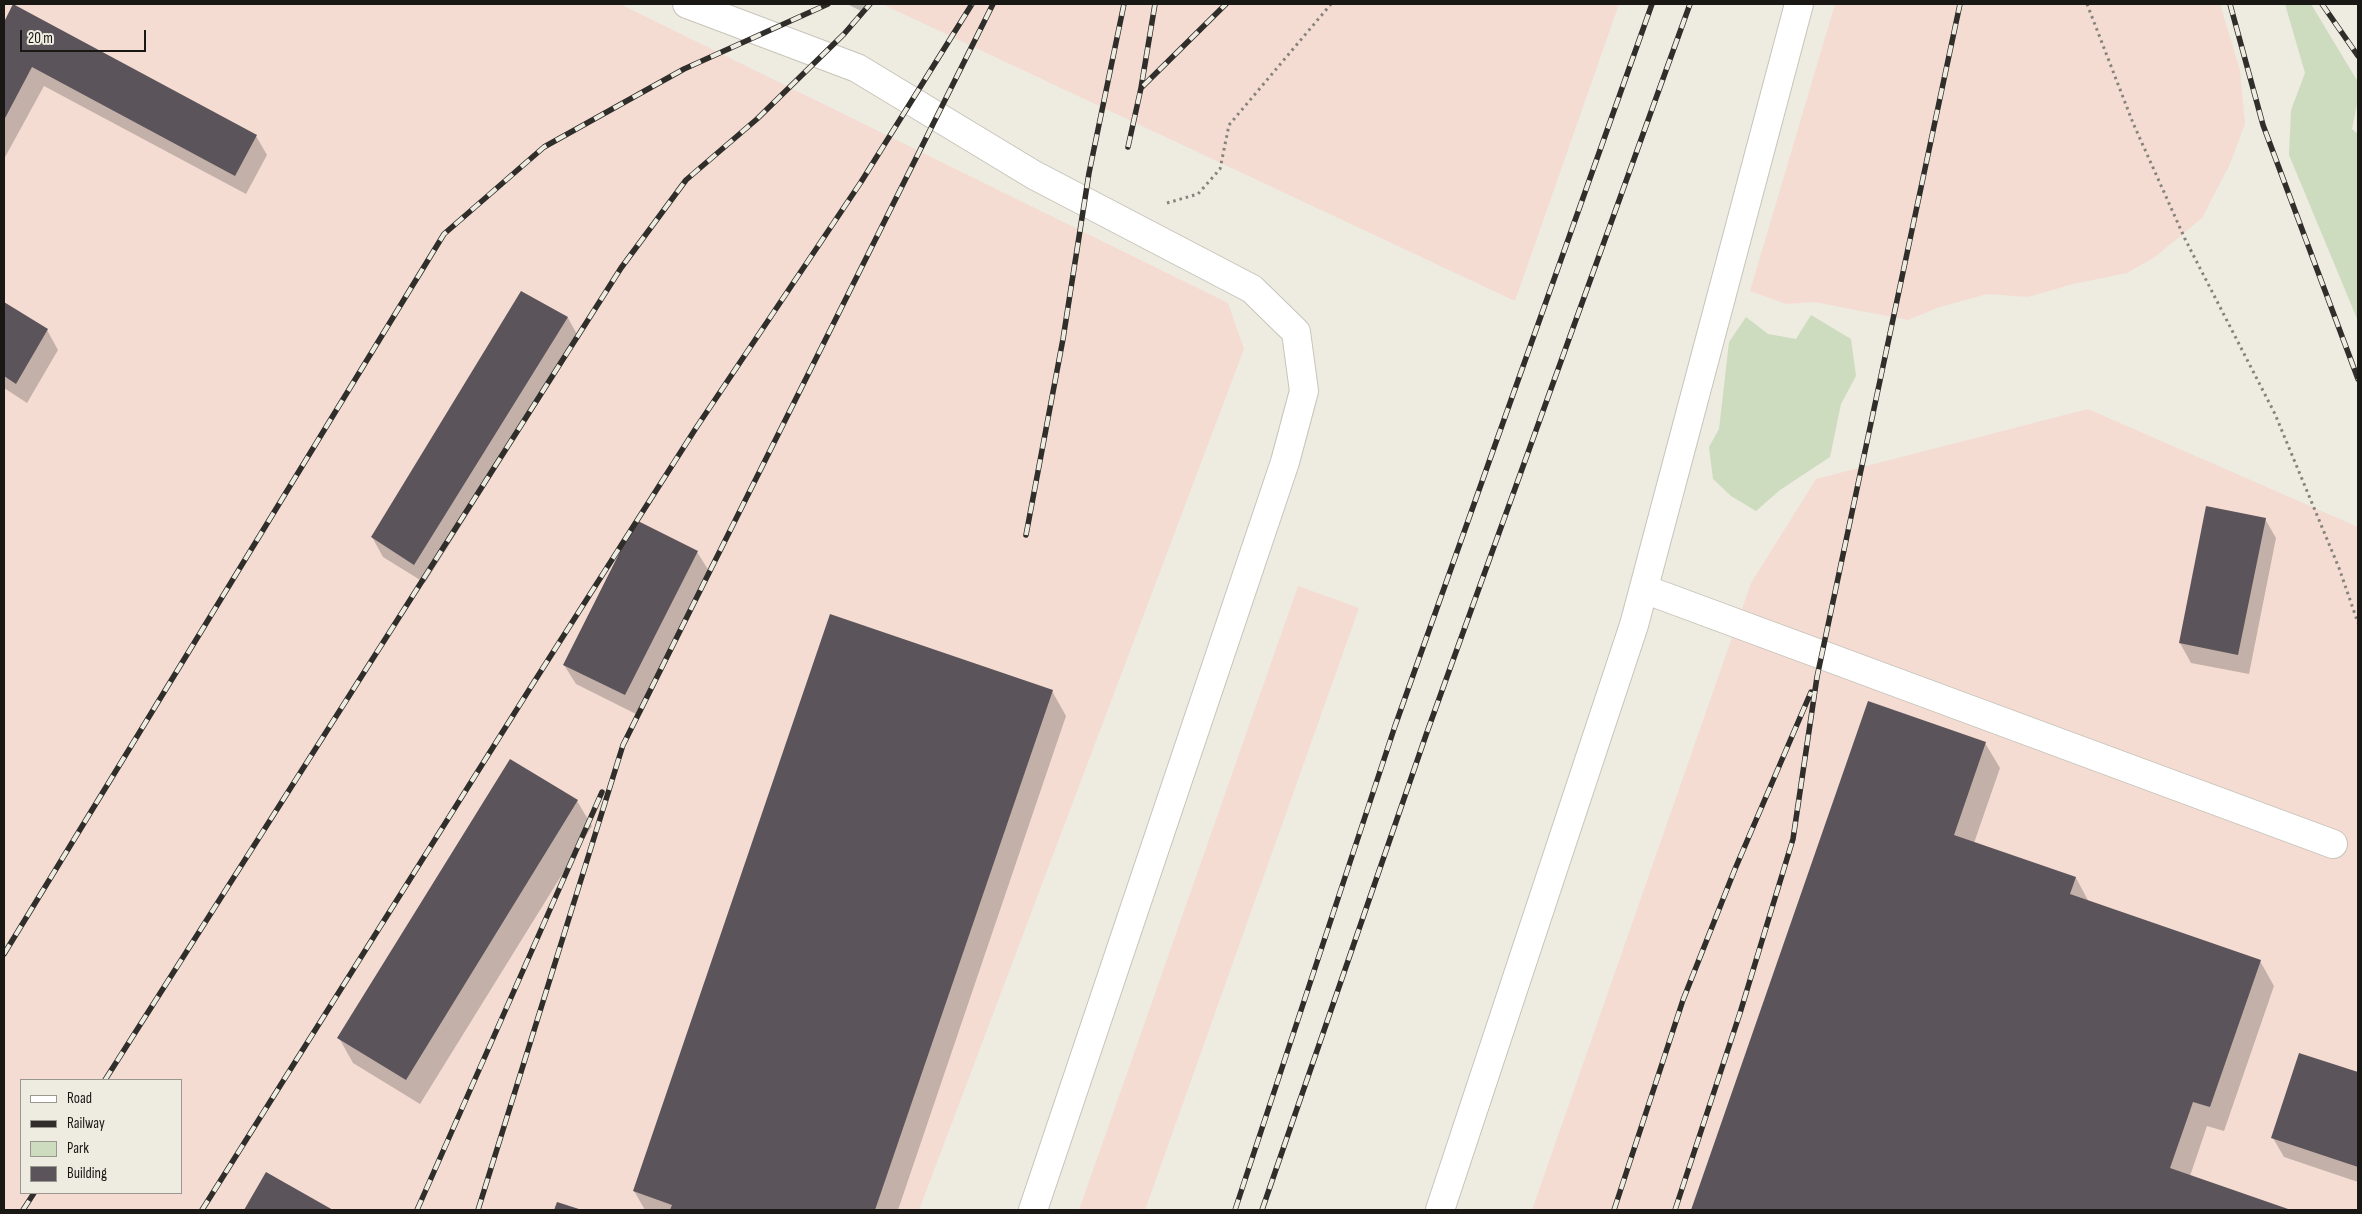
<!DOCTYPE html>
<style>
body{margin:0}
#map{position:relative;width:2362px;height:1214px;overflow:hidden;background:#eeebe1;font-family:"Sofia Sans Condensed",sans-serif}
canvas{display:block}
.frame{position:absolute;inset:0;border:5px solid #191815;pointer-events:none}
.legend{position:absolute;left:20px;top:1079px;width:162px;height:115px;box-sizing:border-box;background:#eeebe1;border:1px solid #99978f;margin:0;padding:6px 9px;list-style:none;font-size:15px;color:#191815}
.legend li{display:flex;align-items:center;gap:10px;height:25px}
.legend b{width:25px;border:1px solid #99978f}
.scale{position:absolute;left:20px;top:30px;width:126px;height:22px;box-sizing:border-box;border:2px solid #191815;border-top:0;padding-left:6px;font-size:15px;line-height:18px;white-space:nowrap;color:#191815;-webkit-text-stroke:4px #eeebe1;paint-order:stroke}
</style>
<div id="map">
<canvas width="2362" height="1214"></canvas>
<div class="frame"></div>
<ul class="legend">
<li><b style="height:6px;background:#fff"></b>Road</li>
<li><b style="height:6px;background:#2f2e2a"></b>Railway</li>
<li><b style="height:14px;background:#cddcbf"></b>Park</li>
<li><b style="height:14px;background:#5c545b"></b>Building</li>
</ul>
<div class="scale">20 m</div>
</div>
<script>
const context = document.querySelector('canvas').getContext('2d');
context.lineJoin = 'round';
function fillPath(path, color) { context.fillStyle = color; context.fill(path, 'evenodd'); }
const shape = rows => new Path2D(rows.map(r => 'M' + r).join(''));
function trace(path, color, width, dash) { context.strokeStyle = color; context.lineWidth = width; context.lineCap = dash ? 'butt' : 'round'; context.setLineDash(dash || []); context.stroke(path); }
const industrial = shape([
 [4,4,620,4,1228,303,1244,349,919,1210,4,1210],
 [21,1080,181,1080,181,1193,21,1193],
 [882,4,1619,4,1515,301],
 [1835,4,2220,4,2240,70,2245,124,2229,166,2202,218,2155,257,2127,273,2073,284,2028,297,1987,294,1940,307,1908,320,1814,302,1786,304,1750,291],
 [2088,409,2358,527,2358,1210,1532,1210,1751,583,1816,479],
 [1298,586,1359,608,1145,1210,1079,1210]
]);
const green = shape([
 [2285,4,2311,4,2358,82,2358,99,2352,129,2358,134,2358,321,2289,155,2291,110,2305,73],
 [1811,315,1851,339,1856,376,1841,404,1830,457,1780,490,1756,511,1731,496,1713,479,1709,447,1719,429,1729,342,1746,317,1768,334,1796,339]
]);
const shadow = shape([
 [847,4,870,4,865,13],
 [14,6,256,136,267,155,246,194,44,86,4,159,4,24],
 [522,293,568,318,579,338,425,583,383,557,372,537],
 [4,304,47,330,58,350,27,403,4,388],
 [2207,507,2265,519,2276,538,2249,674,2191,663,2180,643],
 [697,552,709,571,636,714,576,684,564,665],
 [1052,691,1066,716,898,1210,645,1210,634,1191],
 [1869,703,1985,743,2000,768,1974,843,2076,878,2089,902,2260,961,2274,986,2224,1131,2207,1126,2190,1176,2288,1210,1693,1210],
 [577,801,592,826,420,1104,353,1063,339,1038],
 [2300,1055,2358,1073,2358,1182,2284,1157,2273,1138],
 [267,1174,330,1210,245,1210]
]);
const building = shape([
 [13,4,257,135,235,176,32,67,4,120,4,22],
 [521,291,568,317,414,565,371,537],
 [4,302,48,329,16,384,4,376],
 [2206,506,2266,518,2238,655,2179,643],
 [636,520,698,551,625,695,563,665],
 [830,614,1053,690,875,1210,670,1210,672,1205,633,1191],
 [1868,701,1986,742,1954,835,2076,877,2070,894,2261,960,2210,1107,2193,1102,2170,1168,2291,1210,1691,1210],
 [510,759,578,800,406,1080,337,1038],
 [2299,1053,2358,1072,2358,1167,2271,1138],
 [266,1172,333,1210,244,1210],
 [557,1202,582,1210,554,1210]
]);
const path = shape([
 [2087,4,2133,123,2185,239,2275,414,2339,568,2358,623],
 [1167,203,1198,194,1220,169,1229,125,1331,4]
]);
const minor = shape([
 [687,4,857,68,1034,175,1252,289,1296,332,1304,391,1285,462,1033,1210],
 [1644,589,2333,844],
 [1440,1210,1634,625,1799,4]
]);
const rail = shape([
 [1155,4,1141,88,1226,4],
 [2230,4,2263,125,2358,379],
 [2322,4,2358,56],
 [1128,147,1141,88],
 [1026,535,1063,339,1089,173,1124,4],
 [4,954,444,234,544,147,684,69,828,4],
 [105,1080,621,268,686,180,757,119,844,34,870,4],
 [23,1210,34,1193],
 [202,1210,534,682,696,428,861,182,972,4],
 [417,1210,602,792],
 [478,1210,623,745,993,4],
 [1235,1210,1395,726,1652,4],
 [1262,1210,1426,735,1690,4],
 [1614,1210,1683,1000,1735,869,1811,692],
 [1675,1210,1740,1013,1793,839,1817,677,1960,4]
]);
fillPath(industrial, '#f4dcd2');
fillPath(green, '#cddcbf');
fillPath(shadow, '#0003');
fillPath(building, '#5c545b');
trace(minor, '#c7c4ba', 30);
trace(path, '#85837c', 3, [2.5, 4]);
trace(minor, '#fff', 28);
trace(rail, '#2f2e2a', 5.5);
trace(rail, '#eeebe1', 4, [11]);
</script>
